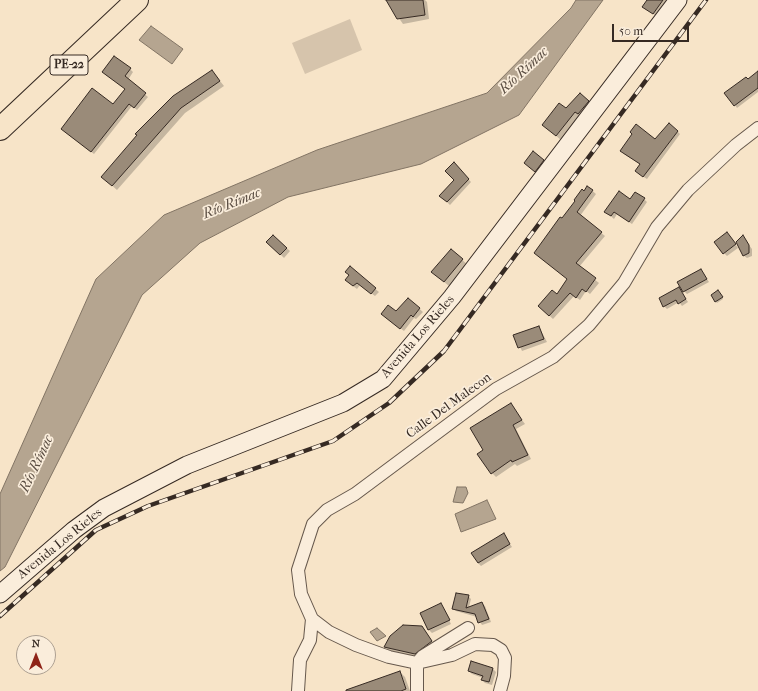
<!DOCTYPE html>
<meta charset="utf-8">
<style>
body{margin:0}
#map{position:relative;width:758px;height:691px;overflow:hidden;background:#f7e4c8;font-family:"IM FELL French Canon",serif}
canvas{display:block}
.north{position:absolute;left:16px;top:635px;width:40px;height:40px;box-sizing:border-box;background:#faeddb;border:1px solid #ac9f91;border-radius:50%;rotate:0deg;font-size:11px;font-weight:700;line-height:16px;text-align:center;color:#362a23}
.north::after{content:'';display:block;margin:auto;width:14px;height:18px;background:#8f2418;clip-path:polygon(50% 0,100% 100%,50% 72%,0 100%)}
.scale{position:absolute;left:612px;top:24px;width:77px;height:18px;box-sizing:border-box;border:2px solid #362a23;border-top:0;padding-left:5px;font-size:12px;line-height:14px;white-space:nowrap;color:#362a23;-webkit-text-stroke:3px #faeddb;paint-order:stroke}
</style>
<div id="map">
<canvas width="758" height="691"></canvas>
<div class="north">N</div>
<div class="scale">50 m</div>
</div>
<script>
const context = document.querySelector('canvas').getContext('2d');
context.lineJoin = 'round';
function fillPath(path, color) { context.fillStyle = color; context.fill(path, 'evenodd'); }
const shape = rows => new Path2D(rows.map(r => 'M' + r).join(''));
function trace(path, color, width, dash) { context.strokeStyle = color; context.lineWidth = width; context.lineCap = dash ? 'butt' : 'round'; context.setLineDash(dash || []); context.stroke(path); }
function label(font, color, halo, rows, align = 'center') {
  context.font = font + ' "IM FELL French Canon",serif'; context.lineWidth = 3.5; context.setLineDash([]); context.textBaseline = 'middle'; context.strokeStyle = halo; context.fillStyle = color; for (const [text, x, y, turn = 0] of rows) {
    context.save(); context.translate(x, y); context.rotate((+turn || 0) * Math.PI / 180); context.textAlign = isNaN(turn) ? turn : align; if (halo) context.strokeText(text, 0, 0); context.fillText(text, 0, 0); context.restore();
  }
}
const green = shape([
 [350,19,362,50,305,74,292,43]
]);
const water = shape([
 [576,0,603,0,519,115,421,164,288,197,200,243,142,295,5,567,0,571,0,494,96,279,164,215,317,150,487,93,571,8,576,0],
 [151,26,183,49,172,64,139,40,151,26],
 [457,487,466,487,468,493,463,503,453,502,457,487],
 [487,500,496,519,461,532,455,514,487,500],
 [377,628,386,636,377,641,370,632,377,628]
]);
const shadow = shape([
 [384,0,425,0,427,2,429,19,403,24,387,1],
 [647,0,667,0,656,16,646,9],
 [130,69,133,72,128,80,148,97,137,110,132,106,94,154,65,132,113,105,126,89,106,75],
 [212,71,224,86,185,113,117,190,107,181],
 [758,72,758,92,737,108,735,105,748,80],
 [588,101,592,106,561,140,543,125,567,110],
 [677,131,680,134,647,179,639,174,641,165,624,154],
 [543,160,546,163,538,174,525,163],
 [454,164,471,182,450,205,441,196,455,180],
 [588,187,596,194,580,216,605,236,579,267,599,283,590,294,586,291,580,300,574,296,553,319,539,306,557,295,568,280,562,219],
 [644,199,647,202,632,224,617,214,614,219,606,212,630,200],
 [273,236,290,251,284,258,268,242],
 [730,237,738,248,727,256,724,253],
 [743,237,752,249,752,256,747,258,743,255],
 [451,250,468,265,449,286,438,277],
 [350,268,379,292,375,296,360,285,357,289,349,283,350,276,346,272],
 [701,270,709,282,687,294,684,291],
 [679,288,688,302,682,306,679,302,667,309,664,306],
 [720,293,723,299,717,303,712,296],
 [408,299,423,312,416,319,414,318,404,331,385,317,397,313],
 [539,327,547,342,522,351,515,336],
 [510,404,525,424,516,429,531,459,517,466,515,464,496,477,492,473,485,450],
 [504,535,512,547,481,566,478,563],
 [468,596,471,599,469,607,482,603,485,606,491,622,482,625,477,617,456,611,453,608],
 [441,604,451,624,432,633,429,630],
 [422,627,436,647,420,658,390,652,385,647],
 [472,662,493,669,496,672,492,685,485,683,482,680,483,678,472,674,469,671],
 [400,672,405,677,410,691,361,691]
]);
const building = shape([
 [386,0,423,0,425,15,397,19,386,0],
 [647,0,663,0,653,14,642,7,647,0],
 [114,56,131,68,125,76,146,93,134,108,129,104,91,152,61,129,92,88,113,104,125,89,102,72,114,56],
 [212,70,220,81,181,108,112,186,101,177,137,135,135,134,173,96,212,70],
 [758,71,758,88,734,106,724,93,746,77,748,79,758,71],
 [580,93,589,101,578,114,575,112,556,136,542,125,559,103,566,108,580,93],
 [669,123,678,131,643,177,635,171,640,164,620,151,632,134,630,132,636,124,655,139,669,123],
 [533,151,544,160,535,172,524,163,533,151],
 [454,162,469,179,447,202,439,196,454,180,445,171,454,162],
 [587,186,593,190,577,212,602,232,576,263,596,278,586,292,582,289,576,298,570,293,549,316,538,306,552,290,557,294,567,279,534,253,560,217,562,218,575,201,574,200,582,189,584,191,587,186],
 [619,191,630,199,635,192,645,198,629,222,614,212,611,216,604,212,619,191],
 [727,232,736,244,723,254,714,242,727,232],
 [273,235,287,248,280,255,266,242,273,235],
 [743,235,749,245,749,253,743,256,736,242,743,235],
 [451,249,463,259,444,282,431,272,451,249],
 [350,266,376,288,371,294,357,283,353,286,345,280,349,275,345,272,350,266],
 [701,269,707,279,683,292,677,282,701,269],
 [679,287,686,299,678,304,676,300,663,307,659,298,679,287],
 [718,290,723,297,715,302,711,295,718,290],
 [408,298,420,308,413,317,411,315,400,329,381,314,388,305,396,311,408,298],
 [539,326,544,339,518,348,513,335,539,326],
 [511,403,522,420,513,425,528,455,512,462,511,460,491,474,477,454,483,450,470,428,511,403],
 [504,533,510,544,478,563,471,553,504,533],
 [456,593,469,595,466,608,482,602,489,619,478,623,475,614,452,609,456,593],
 [441,603,450,620,428,630,420,613,441,603],
 [403,625,422,626,432,641,415,654,384,647,390,636,403,625],
 [471,661,493,668,489,682,481,680,483,676,468,671,471,661],
 [400,671,406,689,401,691,346,691,346,690,400,671]
]);
const street = shape([
 [468,628,423,656,417,663,452,655,475,644,493,645,501,650,505,658,504,676,500,691],
 [298,691,300,660,310,640,312,619],
 [417,691,417,663,389,657,356,645,329,632,312,619,301,594,298,570,313,524,327,510,355,494,496,389,553,357,589,325,624,283,657,227,688,190,736,145,758,128]
]);
const secondary = shape([
 [0,594,74,530,104,508,187,465,343,403,383,379,452,297,678,0]
]);
const highway = shape([
 [0,129,137,0]
]);
const rail = shape([
 [0,616,96,530,148,506,333,441,389,403,444,351,706,0]
]);
const shields = [
 [69,65,38]
];
const shieldNames = [
 ["PE-22",69,65]
];
const streetNames = [
 ["Avenida Los Rieles",418,337,-49],
 ["Calle Del Malecon",449,406,-36],
 ["Avenida Los Rieles",60,544,-39]
];
const waterNames = [
 ["Río Rímac",524,71,-43],
 ["Río Rímac",232,204,-22],
 ["Río Rímac",37,464,-65]
];
fillPath(green, '#d6c4ac');
fillPath(water, '#b5a590');
trace(water, '#827464', 1);
fillPath(shadow, '#0003');
fillPath(building, '#9a8b79');
trace(building, '#362a23', 1);
trace(street, '#66584c', 14);
trace(secondary, '#362a23', 19);
trace(highway, '#362a23', 24);
trace(street, '#faeddb', 12);
trace(secondary, '#faeddb', 17);
trace(highway, '#f7e4c8', 22);
trace(rail, '#362a23', 4.5);
trace(rail, '#faeddb', 3, [9]);
for (const [x, y, w] of shields) { const box = new Path2D(); box.roundRect(x - w / 2, y - 10, w, 20, 3); context.fillStyle = '#faeddb'; context.fill(box); trace(box, '#362a23', 1); }
label('bold 12px', '#362a23', null, shieldNames);
label('13px', '#362a23', '#faeddb', streetNames);
label('italic 14px', '#5c4f44', '#faeddb', waterNames);
</script>
